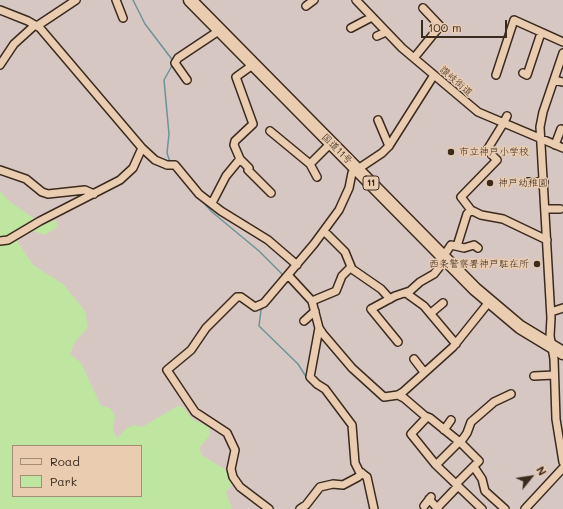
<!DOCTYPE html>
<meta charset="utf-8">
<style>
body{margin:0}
#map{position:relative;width:563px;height:509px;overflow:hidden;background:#d7c7c2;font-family:Mali,sans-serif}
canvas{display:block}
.legend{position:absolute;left:12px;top:445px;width:130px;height:52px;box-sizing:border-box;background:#eacdb1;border:1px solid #a48c76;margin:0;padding:5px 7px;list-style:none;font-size:12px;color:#3b2a1e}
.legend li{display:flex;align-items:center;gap:8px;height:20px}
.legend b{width:20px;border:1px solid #a48c76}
.north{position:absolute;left:511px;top:457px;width:40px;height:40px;-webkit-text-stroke:3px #eacdb1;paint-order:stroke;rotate:60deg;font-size:11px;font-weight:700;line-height:16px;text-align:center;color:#3b2a1e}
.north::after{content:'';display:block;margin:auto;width:14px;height:18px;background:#3b2a1e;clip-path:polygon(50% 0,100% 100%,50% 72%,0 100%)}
.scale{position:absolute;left:421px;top:20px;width:86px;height:18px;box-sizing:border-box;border:2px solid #3b2a1e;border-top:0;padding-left:5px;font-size:12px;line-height:14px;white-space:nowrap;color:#3b2a1e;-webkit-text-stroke:3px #eacdb1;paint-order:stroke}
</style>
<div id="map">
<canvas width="563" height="509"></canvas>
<ul class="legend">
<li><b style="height:5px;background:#eacdb1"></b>Road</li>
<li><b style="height:11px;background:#bee6a1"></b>Park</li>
</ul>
<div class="north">N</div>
<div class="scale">100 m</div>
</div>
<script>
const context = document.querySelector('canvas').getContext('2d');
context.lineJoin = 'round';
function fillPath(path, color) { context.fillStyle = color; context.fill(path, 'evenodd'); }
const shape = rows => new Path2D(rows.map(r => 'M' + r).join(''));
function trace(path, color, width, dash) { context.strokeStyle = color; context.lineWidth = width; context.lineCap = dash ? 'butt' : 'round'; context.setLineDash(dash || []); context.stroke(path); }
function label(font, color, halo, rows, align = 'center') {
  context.font = font + ' Mali,"Klee One",sans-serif'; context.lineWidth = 3; context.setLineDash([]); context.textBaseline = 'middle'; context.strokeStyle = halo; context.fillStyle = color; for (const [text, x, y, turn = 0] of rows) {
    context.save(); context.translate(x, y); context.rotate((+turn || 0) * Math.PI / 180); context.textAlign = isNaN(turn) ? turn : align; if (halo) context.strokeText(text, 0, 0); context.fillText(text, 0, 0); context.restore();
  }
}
const green = shape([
 [0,191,9,201,32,217,39,225,56,220,58,227,44,235,23,227,12,233,33,265,63,284,85,311,88,327,75,342,70,354,81,363,101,406,110,408,115,416,113,430,117,438,127,428,134,425,142,427,178,406,183,407,192,419,209,427,210,435,199,448,202,455,226,470,232,485,226,492,232,509,0,509],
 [13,446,141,446,141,496,13,496]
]);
const stream = shape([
 [133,0,145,24,174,62,164,80,169,134,167,153,170,162],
 [202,201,212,212,259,251,282,274,282,277],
 [269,302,275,296],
 [264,307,261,310,259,326,298,364,310,383,317,388],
 [322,391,336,410],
 [352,465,356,472]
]);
const street = shape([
 [116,0,123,18],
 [356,0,402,48,478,112,563,148],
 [306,6,314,0],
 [0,10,28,21,40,28,142,148,155,160,167,165,175,165,199,194,221,211,268,240,297,265],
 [37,26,76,0],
 [351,28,372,17],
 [377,36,386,32],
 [563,53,543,112,540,127,551,318,550,336,554,359,556,419,563,462],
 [414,58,440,26,423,8],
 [0,65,14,44,35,25],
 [523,73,527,75,541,33],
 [496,75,514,20,563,42],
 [187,80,175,63,178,58,220,30],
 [554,80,563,82],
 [378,120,389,146],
 [503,124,487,150,497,160,461,197,471,210,481,215,503,219,547,240],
 [503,124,507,116],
 [270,131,310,164,317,177],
 [555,145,561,129],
 [240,159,249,168,248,170,271,193],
 [310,164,331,143],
 [0,170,26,179,42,192,48,194,85,190,94,194],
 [527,182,544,182],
 [212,203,226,176,240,159,234,145,235,141,253,124,236,77,254,64],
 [545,209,560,209],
 [324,231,345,252,352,269,381,289,390,299],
 [0,241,8,240,40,221,120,180,133,168,142,148],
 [457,246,467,214,471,210],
 [443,257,451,245,464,248,474,245,478,248],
 [288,275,312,301,319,328,323,334,352,368,384,397,398,395,403,392,453,347,489,302],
 [406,293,424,306,456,344],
 [312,301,336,291,342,276,351,267],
 [551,312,563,308],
 [431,313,443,303],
 [304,321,315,311],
 [319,328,310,377,317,384,325,389,352,425,355,463,359,471,367,477,374,509],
 [398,342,371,309,395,296,410,291,420,282,434,274,445,260],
 [414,359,424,372],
 [534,376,554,375],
 [398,395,404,398,425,416,430,418,462,444,479,461,456,484],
 [427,417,411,434,436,465,482,509],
 [444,430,451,420],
 [460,443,467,433,471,422,494,402,511,394],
 [436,465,458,443],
 [474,467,482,479,485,491,505,509],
 [429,499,438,509],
 [424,506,431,497],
 [437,508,458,486],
 [269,509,240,487,233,477,231,469,235,450,227,433,195,412,167,370,191,350,206,328,237,297,241,297,255,307,264,303,314,244,339,210,349,188,352,173,382,153,389,146,434,75],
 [300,509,306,505,320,487,333,484,343,485,358,477,362,473],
 [525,509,563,468]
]);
const highway = shape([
 [190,0,475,289,520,327,563,353]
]);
const markers = [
 [451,152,4,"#3b2a1e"],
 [490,183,4,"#3b2a1e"],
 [537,264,4,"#3b2a1e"]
];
const shields = [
 [371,183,16]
];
const shieldNames = [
 ["11",371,183]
];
const streetNames = [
 ["讃岐街道",456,81,41],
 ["国道11号",337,149,45]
];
const poiNames = [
 ["市立神戸小学校",459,152],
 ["神戸幼稚園",498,183],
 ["西条警察署神戸駐在所",529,264,"right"]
];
fillPath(green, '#bee6a1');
trace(stream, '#6c939a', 1.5);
trace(street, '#3b2a1e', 10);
trace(highway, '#3b2a1e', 15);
trace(street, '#eacdb1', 7);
trace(highway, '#eacdb1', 12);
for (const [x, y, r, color] of markers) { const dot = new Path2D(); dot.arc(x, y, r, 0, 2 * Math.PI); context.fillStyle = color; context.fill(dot); trace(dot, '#eacdb1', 1.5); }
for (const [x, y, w] of shields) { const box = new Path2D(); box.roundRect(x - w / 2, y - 7, w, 14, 3); context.fillStyle = '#eacdb1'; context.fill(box); trace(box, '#3b2a1e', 1); }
label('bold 9px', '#3b2a1e', null, shieldNames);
label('10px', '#3b2a1e', '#eacdb1', streetNames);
label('10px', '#3b2a1e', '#eacdb1', poiNames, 'left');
</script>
